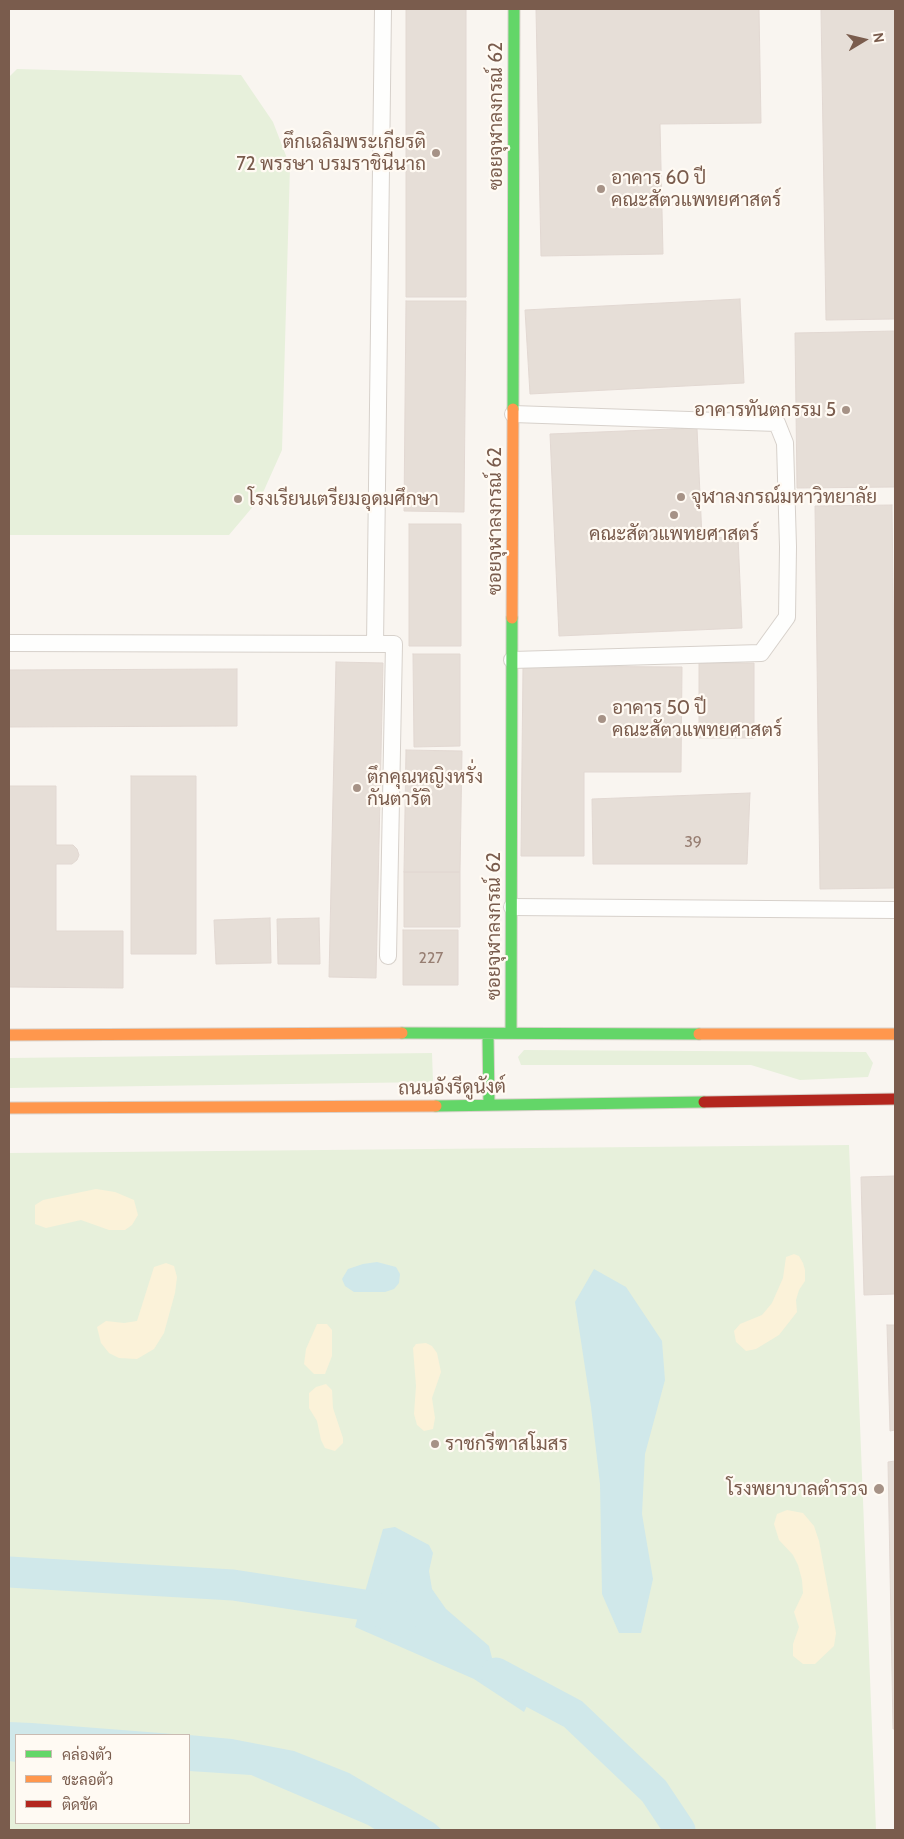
<!DOCTYPE html>
<meta charset="utf-8">
<style>
body{margin:0}
#map{position:relative;width:904px;height:1839px;overflow:hidden;background:#f9f5f0;font-family:Cabin,Sarabun,sans-serif}
canvas{display:block}
.frame{position:absolute;inset:0;border:10px solid #7a5c4d;pointer-events:none}
.legend{position:absolute;left:15px;top:1734px;width:175px;height:90px;box-sizing:border-box;background:#fffaf3;border:1px solid #cabbb1;margin:0;padding:6px 9px;list-style:none;font-size:15px;color:#7a5c4d}
.legend li{display:flex;align-items:center;gap:10px;height:25px}
.legend b{width:25px;border:1px solid #cabbb1}
.north{position:absolute;left:839px;top:15px;width:50px;height:50px;-webkit-text-stroke:4px #fffaf3;paint-order:stroke;rotate:81deg;font-size:14px;font-weight:700;line-height:20px;text-align:center;color:#7a5c4d}
.north::after{content:'';display:block;margin:auto;width:18px;height:22px;background:#7a5c4d;clip-path:polygon(50% 0,100% 100%,50% 72%,0 100%)}
</style>
<div id="map">
<canvas width="904" height="1839"></canvas>
<div class="frame"></div>
<ul class="legend">
<li><b style="height:6px;background:#63d668"></b>คล่องตัว</li>
<li><b style="height:6px;background:#ff974d"></b>ชะลอตัว</li>
<li><b style="height:6px;background:#b3261e"></b>ติดขัด</li>
</ul>
<div class="north">N</div>
</div>
<script>
const context = document.querySelector('canvas').getContext('2d');
context.lineJoin = 'round';
function fillPath(path, color) { context.fillStyle = color; context.fill(path, 'evenodd'); }
const shape = rows => new Path2D(rows.map(r => 'M' + r).join(''));
function trace(path, color, width, dash) { context.strokeStyle = color; context.lineWidth = width; context.lineCap = dash ? 'butt' : 'round'; context.setLineDash(dash || []); context.stroke(path); }
function label(font, color, halo, rows, align = 'center') {
  context.font = font + ' Cabin,Sarabun,sans-serif'; context.lineWidth = 4.5; context.setLineDash([]); context.textBaseline = 'middle'; context.strokeStyle = halo; context.fillStyle = color; for (const [text, x, y, turn = 0] of rows) {
    context.save(); context.translate(x, y); context.rotate((+turn || 0) * Math.PI / 180); context.textAlign = isNaN(turn) ? turn : align; if (halo) context.strokeText(text, 0, 0); context.fillText(text, 0, 0); context.restore();
  }
}
const green = shape([
 [17,69,241,75,273,122,290,166,282,450,261,497,229,535,9,535,9,77],
 [524,1050,866,1052,873,1063,868,1077,800,1080,751,1065,521,1065,518,1057],
 [432,1053,433,1082,9,1088,9,1058],
 [849,1145,876,1830,9,1830,9,1153],
 [16,1735,189,1735,189,1823,16,1823]
]);
const sand = shape([
 [96,1189,115,1192,134,1200,138,1215,132,1225,125,1230,109,1230,81,1220,46,1228,35,1224,35,1205,43,1200],
 [794,1254,799,1256,803,1263,805,1270,805,1281,799,1290,796,1300,797,1312,779,1335,756,1349,746,1351,736,1342,734,1331,740,1324,762,1315,772,1303,783,1278,786,1257],
 [166,1263,174,1266,177,1277,175,1293,164,1333,154,1349,137,1359,119,1358,109,1353,101,1343,97,1327,106,1321,124,1323,137,1321,154,1267],
 [317,1324,327,1324,332,1330,332,1356,325,1374,314,1374,304,1364,306,1349],
 [426,1343,432,1346,437,1353,441,1372,432,1398,435,1418,433,1429,424,1431,417,1425,414,1414,416,1386,413,1348,416,1344],
 [326,1384,332,1390,333,1408,343,1438,343,1443,335,1451,325,1448,321,1440,317,1421,309,1408,309,1393,316,1387],
 [787,1510,803,1513,814,1526,819,1541,833,1617,836,1633,834,1646,815,1664,803,1664,793,1656,793,1644,799,1627,794,1612,803,1593,802,1580,798,1565,793,1555,779,1540,774,1524,777,1514]
]);
const water = shape([
 [377,1262,396,1267,400,1274,399,1283,394,1289,385,1292,354,1292,345,1286,342,1279,348,1269,363,1264],
 [594,1269,626,1287,662,1341,665,1380,645,1454,642,1514,653,1579,641,1633,619,1633,602,1594,600,1484,591,1407,575,1302],
 [395,1527,429,1545,433,1553,429,1571,432,1589,446,1609,489,1646,494,1666,536,1688,524,1712,474,1679,355,1627,383,1529],
 [9,1722,32,1723,186,1735,16,1735,16,1762,9,1761],
 [189,1735,232,1739,294,1751,349,1773,434,1823,442,1830,376,1830,368,1825,251,1775,189,1771]
]);
const canal = shape([
 [9,1572,233,1585,371,1606,401,1622],
 [496,1673,573,1714,654,1791,680,1830]
]);
const building = shape([
 [406,9,466,9,466,297,406,297,406,9],
 [536,9,759,9,761,123,660,124,663,254,541,256,536,9],
 [821,9,895,9,895,319,826,320,821,9],
 [740,299,744,383,530,394,525,310,740,299],
 [406,301,466,301,464,512,404,511,406,301],
 [895,331,895,487,797,488,795,333,895,331],
 [697,428,702,538,738,537,742,628,559,636,550,434,697,428],
 [892,505,895,744,895,888,820,889,815,506,892,505],
 [409,524,461,524,461,646,409,646,409,524],
 [413,654,460,654,460,746,414,747,413,654],
 [336,662,383,663,376,978,329,977,336,662],
 [699,663,754,663,754,738,699,738,699,663],
 [523,666,682,667,681,772,584,772,584,856,521,856,523,666],
 [237,669,237,726,9,727,9,670,237,669],
 [406,750,462,751,460,872,404,872,406,750],
 [131,776,196,776,196,954,131,954,131,776],
 [9,786,56,786,56,845,73,845,77,849,79,855,77,860,72,864,56,864,56,931,123,931,123,988,9,987,9,786],
 [750,793,747,864,593,864,592,799,750,793],
 [404,872,460,872,460,927,404,927,404,872],
 [270,918,271,963,216,964,214,920,270,918],
 [319,918,320,964,278,964,277,919,319,918],
 [403,930,458,930,458,985,403,985,403,930],
 [895,1176,895,1294,864,1295,861,1177,895,1176],
 [887,1325,895,1325,895,1430,890,1431,887,1325],
 [895,1461,895,1729,893,1729,888,1462,895,1461]
]);
const lane = shape([
 [9,643,394,644,388,956],
 [375,644,383,9],
 [512,660,761,653,787,617,788,547,785,443,777,423,513,414],
 [512,907,895,910]
]);
const fast = shape([
 [513,409,514,9],
 [402,1033,699,1034],
 [511,1033,512,618],
 [488,1034,489,1105],
 [436,1106,704,1102]
]);
const slow = shape([
 [512,618,513,409],
 [699,1034,895,1034],
 [9,1035,402,1033],
 [9,1108,436,1106]
]);
const jam = shape([
 [704,1102,895,1099]
]);
const markers = [
 [436,153,5,"#a69286"],
 [601,189,5,"#a69286"],
 [846,410,5,"#a69286"],
 [681,497,5,"#a69286"],
 [238,499,5,"#a69286"],
 [674,515,5,"#a69286"],
 [602,719,5,"#a69286"],
 [357,788,5,"#a69286"],
 [435,1444,5,"#a69286"],
 [879,1489,6,"#a69286"]
];
const numberNames = [
 ["39",693,842],
 ["227",431,958]
];
const streetNames = [
 ["ซอยจุฬาลงกรณ์ 62",496,116,-90],
 ["ซอยจุฬาลงกรณ์ 62",495,521,-90],
 ["ซอยจุฬาลงกรณ์ 62",494,926,-90],
 ["ถนนอังรีดูนังต์",452,1088,-1]
];
const poiNames = [
 ["ตึกเฉลิมพระเกียรติ",426,142,"right"],
 ["72 พรรษา บรมราชินีนาถ",426,164,"right"],
 ["อาคาร 60 ปี",611,178],
 ["คณะสัตวแพทยศาสตร์",611,200],
 ["อาคารทันตกรรม 5",836,410,"right"],
 ["จุฬาลงกรณ์มหาวิทยาลัย",691,497],
 ["โรงเรียนเตรียมอุดมศึกษา",248,499],
 ["คณะสัตวแพทยศาสตร์",674,534,"center"],
 ["อาคาร 50 ปี",612,708],
 ["คณะสัตวแพทยศาสตร์",612,730],
 ["ตึกคุณหญิงหรั่ง",367,777],
 ["กันตารัติ",367,799],
 ["ราชกรีฑาสโมสร",445,1444],
 ["โรงพยาบาลตำรวจ",868,1489,"right"]
];
fillPath(green, '#e7f0db');
fillPath(sand, '#fbf2d9');
fillPath(water, '#d0e8ea');
trace(canal, '#d0e8ea', 31);
fillPath(building, '#e6ded7');
trace(building, '#e2d8d2', 1);
trace(lane, '#d7d1cb', 18);
trace(fast, '#d9d2cb', 13);
trace(slow, '#d9d2cb', 13);
trace(jam, '#d9d2cb', 13);
trace(lane, '#fefefd', 16);
trace(fast, '#63d668', 11);
trace(slow, '#ff974d', 11);
trace(jam, '#b3261e', 11);
for (const [x, y, r, color] of markers) { const dot = new Path2D(); dot.arc(x, y, r, 0, 2 * Math.PI); context.fillStyle = color; context.fill(dot); trace(dot, '#fffaf3', 2); }
label('16px', '#977e72', null, numberNames);
label('19px', '#7a5c4d', '#fffaf3', streetNames);
label('19px', '#7a5c4d', '#fffaf3', poiNames, 'left');
</script>
